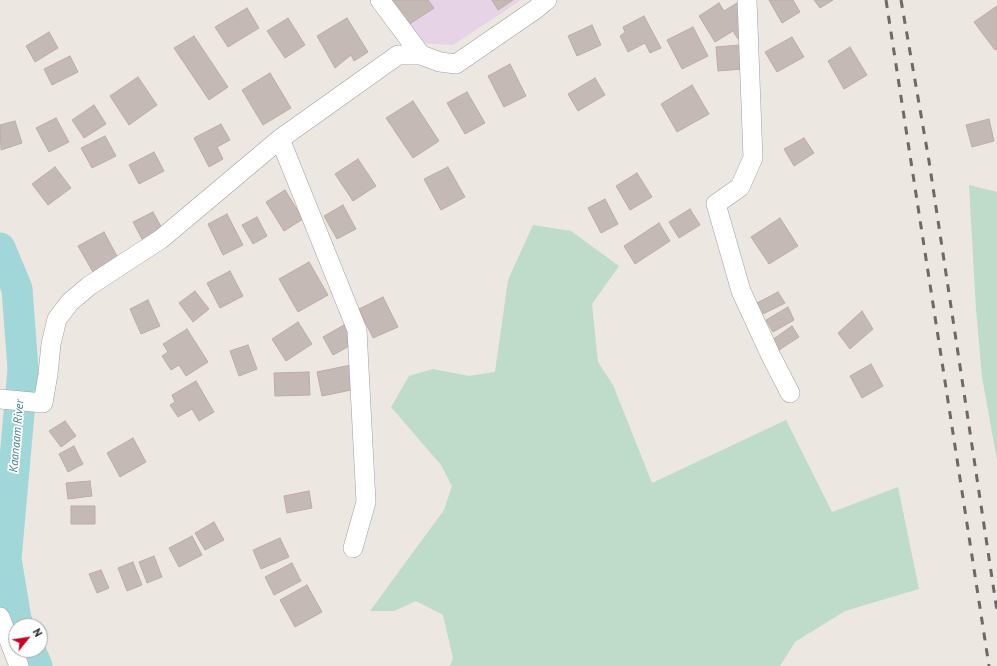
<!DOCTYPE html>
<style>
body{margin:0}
#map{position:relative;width:997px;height:666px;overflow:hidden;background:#ede7e1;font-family:"PT Sans",sans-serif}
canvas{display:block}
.north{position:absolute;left:8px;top:618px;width:40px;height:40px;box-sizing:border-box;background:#fff;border:1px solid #a4a4a4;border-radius:50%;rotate:60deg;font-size:11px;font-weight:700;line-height:16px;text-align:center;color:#1c1c1c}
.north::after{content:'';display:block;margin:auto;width:14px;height:18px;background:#c30424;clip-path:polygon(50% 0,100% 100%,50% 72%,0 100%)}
</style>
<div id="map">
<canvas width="997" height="666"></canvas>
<div class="north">N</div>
</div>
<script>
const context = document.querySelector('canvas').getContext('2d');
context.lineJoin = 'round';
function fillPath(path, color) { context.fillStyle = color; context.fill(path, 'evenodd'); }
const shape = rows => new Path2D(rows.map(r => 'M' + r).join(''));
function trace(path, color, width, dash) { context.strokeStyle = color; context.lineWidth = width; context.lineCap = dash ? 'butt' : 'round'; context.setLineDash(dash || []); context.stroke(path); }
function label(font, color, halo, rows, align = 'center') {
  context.font = font + ' "PT Sans",sans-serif'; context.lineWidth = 3.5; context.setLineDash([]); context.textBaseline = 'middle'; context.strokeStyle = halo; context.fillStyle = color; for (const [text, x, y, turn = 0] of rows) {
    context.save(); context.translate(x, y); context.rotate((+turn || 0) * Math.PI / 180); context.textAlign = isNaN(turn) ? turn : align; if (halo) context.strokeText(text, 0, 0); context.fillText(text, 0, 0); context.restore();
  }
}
const industrial = shape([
 [387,0,521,0,453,45,420,43]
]);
const wetland = shape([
 [969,185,997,192,997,460,982,377,976,309],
 [533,225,571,231,619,266,592,304,598,362,613,385,652,483,786,420,832,512,898,487,919,589,845,611,795,642,780,666,450,666,453,658,443,615,416,601,394,611,370,611,444,510,452,486,441,465,391,407,409,376,433,369,469,376,495,372,508,280]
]);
const river = shape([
 [0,248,17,289,23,369,6,559,16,619,19,626],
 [30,650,37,666]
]);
const building = shape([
 [391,0,428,0,434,8,408,25,391,0],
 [492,0,513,0,498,10,492,0],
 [769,0,793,0,800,12,782,23,769,0],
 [814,0,833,0,820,8,814,0],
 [719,3,724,11,737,3,747,20,744,35,738,39,733,31,715,42,699,16,719,3],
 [997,6,997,49,995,50,974,22,997,6],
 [247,8,259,28,228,47,215,27,247,8],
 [644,16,661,48,650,53,645,43,628,52,620,36,625,32,623,27,644,16],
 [288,18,305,45,285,58,267,31,288,18],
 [347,18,368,52,354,61,351,55,335,68,317,36,347,18],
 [592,25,601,45,577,56,568,36,592,25],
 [693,27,708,56,682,69,667,40,693,27],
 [49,32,58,48,35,62,26,46,49,32],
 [194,36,228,87,209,100,174,48,194,36],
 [792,37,804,57,777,72,765,52,792,37],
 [740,45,742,69,718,71,716,47,740,45],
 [850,47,867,75,844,89,828,61,850,47],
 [70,56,78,72,52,85,44,69,70,56],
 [510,64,526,96,504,107,488,76,510,64],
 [270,73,291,108,263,125,242,90,270,73],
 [138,77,157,105,129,125,110,96,138,77],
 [595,78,605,95,578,111,568,94,595,78],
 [692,85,709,114,677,132,661,104,692,85],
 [467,92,485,123,465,134,447,103,467,92],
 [413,101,439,141,413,158,386,118,413,101],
 [94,105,106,124,84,138,72,120,94,105],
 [56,118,69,142,49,152,36,128,56,118],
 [989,119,994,141,972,147,966,125,989,119],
 [15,121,22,143,1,150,0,125,15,121],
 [221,124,230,140,217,147,223,159,209,167,194,138,221,124],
 [105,136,116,156,92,168,81,148,105,136],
 [804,138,814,153,794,166,784,149,804,138],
 [154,152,164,171,139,184,129,165,154,152],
 [358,159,376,186,353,201,335,174,358,159],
 [55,167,71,188,48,205,32,184,55,167],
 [448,167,465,197,441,210,424,179,448,167],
 [637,173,652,197,630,210,616,186,637,173],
 [285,190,303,219,284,231,266,202,285,190],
 [605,199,618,224,601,233,588,208,605,199],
 [343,205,356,229,337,239,324,216,343,205],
 [690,209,700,225,679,238,669,222,690,209],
 [153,212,164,232,144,243,133,222,153,212],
 [227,214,243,245,223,255,208,224,227,214],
 [257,217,267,236,253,244,242,225,257,217],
 [780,218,798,246,769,264,751,237,780,218],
 [659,223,670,241,635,264,624,246,659,223],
 [104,232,118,258,93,272,78,246,104,232],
 [309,262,328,295,298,312,279,279,309,262],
 [230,271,243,296,220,308,207,283,230,271],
 [195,291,209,309,193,322,179,303,195,291],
 [778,292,785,303,761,315,755,304,778,292],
 [383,297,398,327,373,338,359,309,383,297],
 [148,300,160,326,141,334,130,309,148,300],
 [788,307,794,320,773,332,766,320,788,307],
 [862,311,873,329,850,349,838,333,862,311],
 [298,322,312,344,286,361,272,339,298,322],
 [344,325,355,343,333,355,323,337,344,325],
 [792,326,799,337,779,350,772,340,792,326],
 [187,329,208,362,186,376,179,365,171,370,162,356,168,352,163,344,187,329],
 [248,345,257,369,239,376,230,351,248,345],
 [871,364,883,386,862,398,850,376,871,364],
 [351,365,356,389,322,396,317,372,351,365],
 [309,372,310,395,275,396,274,373,309,372],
 [196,381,214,412,199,421,192,409,178,417,170,405,175,402,172,395,196,381],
 [65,421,76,436,61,447,49,431,65,421],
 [133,438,146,462,120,477,107,453,133,438],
 [74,446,83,464,68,472,59,454,74,446],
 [90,481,92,496,68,499,66,483,90,481],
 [309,491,312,508,287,513,284,496,309,491],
 [71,506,95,506,95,524,71,524,71,506],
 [214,522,224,540,205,550,195,533,214,522],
 [192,536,202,555,179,567,169,548,192,536],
 [280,538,289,557,261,569,253,550,280,538],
 [154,556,162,577,147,583,139,562,154,556],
 [133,562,142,585,127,591,118,568,133,562],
 [292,563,301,581,274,595,265,577,292,563],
 [101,570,109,588,97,593,89,574,101,570],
 [307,585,322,612,295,627,280,600,307,585]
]);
const minor = shape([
 [380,0,421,55,440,62,456,64,536,9,547,0],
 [747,0,753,158,740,187,716,204,741,291,771,356,790,393],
 [280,139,357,330,366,502,353,548],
 [0,399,43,403,48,374,51,344,57,319,70,302,89,286,161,239,280,139,398,55,421,55],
 [0,617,19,666]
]);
const rail = shape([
 [886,0,989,666],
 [901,0,929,161,997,611]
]);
const waterNames = [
 ["Kaanaam River",17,436,-85]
];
fillPath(industrial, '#e6d3e6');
fillPath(wetland, '#bfdbc9');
trace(river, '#a2d7da', 31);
fillPath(building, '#c4b9b5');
trace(building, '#beaba4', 1);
trace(minor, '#a0a0a0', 20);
trace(minor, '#fff', 19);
trace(rail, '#6a6a6a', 3, [8, 8]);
label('italic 12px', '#457d9a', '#fff', waterNames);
</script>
